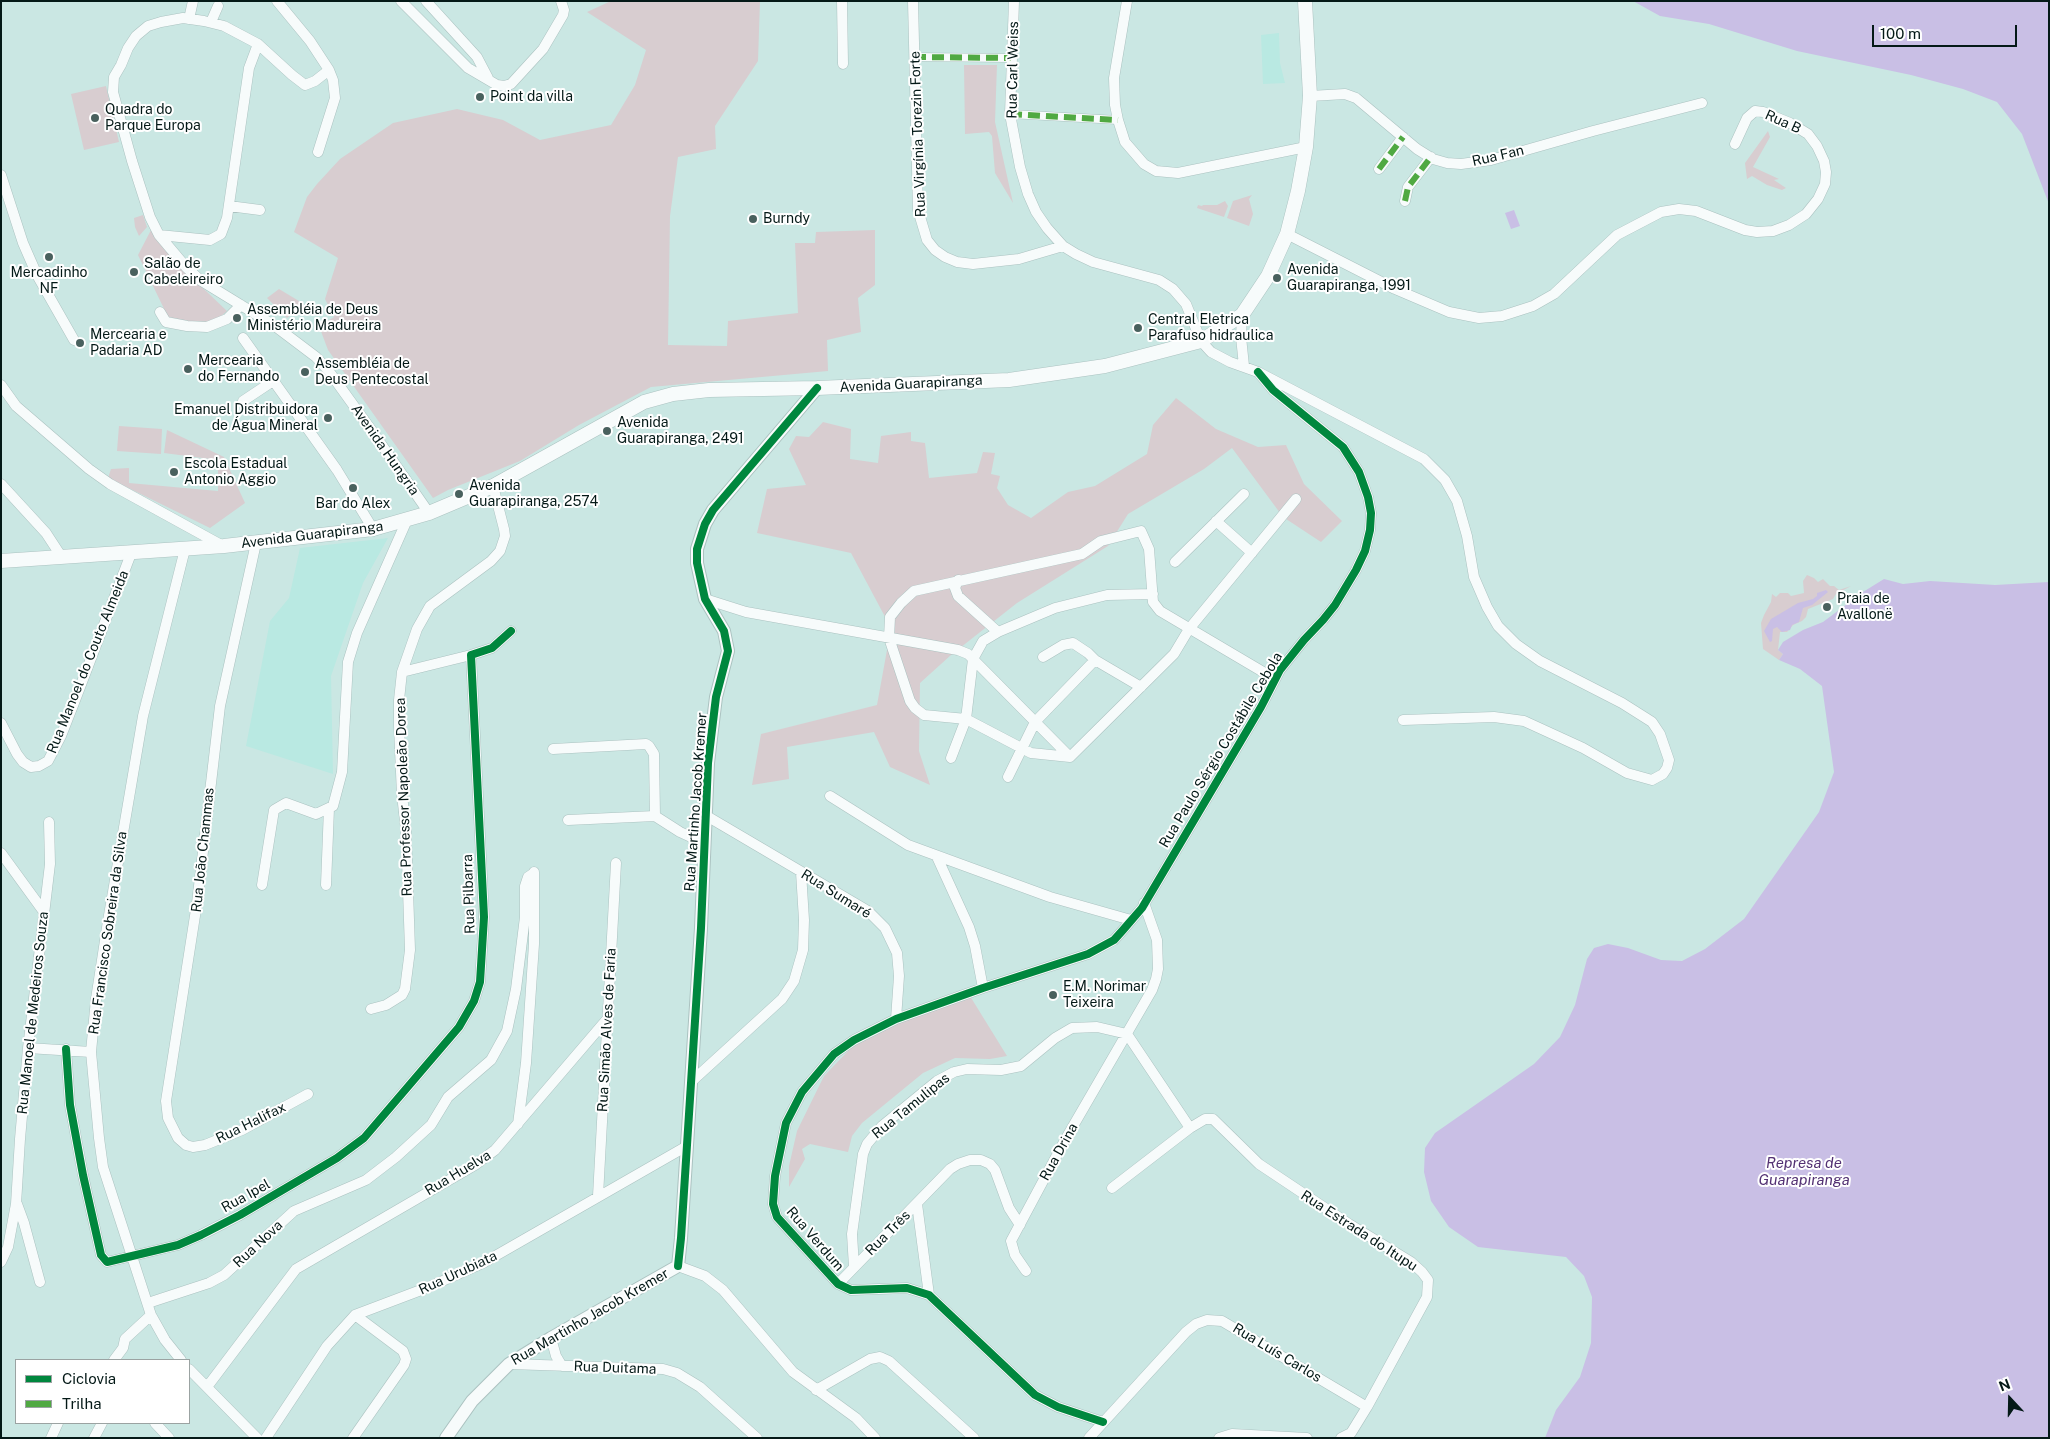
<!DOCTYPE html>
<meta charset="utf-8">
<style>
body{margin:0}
#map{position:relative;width:2050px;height:1439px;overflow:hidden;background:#cae7e3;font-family:"Public Sans",sans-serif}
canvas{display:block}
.frame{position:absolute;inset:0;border:2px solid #041917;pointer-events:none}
.legend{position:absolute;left:15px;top:1359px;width:175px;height:65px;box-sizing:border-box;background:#fff;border:1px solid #9ba3a2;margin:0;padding:6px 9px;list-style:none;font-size:15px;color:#041917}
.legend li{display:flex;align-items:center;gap:10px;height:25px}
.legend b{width:25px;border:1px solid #9ba3a2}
.north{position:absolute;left:1985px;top:1374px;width:50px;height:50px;-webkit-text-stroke:4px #fff;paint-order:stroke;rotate:339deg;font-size:14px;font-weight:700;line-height:20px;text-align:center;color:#041917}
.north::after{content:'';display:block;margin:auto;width:18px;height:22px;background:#041917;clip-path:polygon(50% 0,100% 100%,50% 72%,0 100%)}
.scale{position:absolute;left:1872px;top:25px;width:145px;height:22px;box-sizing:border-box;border:2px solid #041917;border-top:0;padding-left:6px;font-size:15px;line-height:18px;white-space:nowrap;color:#041917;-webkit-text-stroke:4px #fff;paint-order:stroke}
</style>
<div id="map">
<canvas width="2050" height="1439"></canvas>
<div class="frame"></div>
<ul class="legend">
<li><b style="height:6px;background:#00873e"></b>Ciclovia</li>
<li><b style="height:6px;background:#50a942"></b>Trilha</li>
</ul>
<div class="north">N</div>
<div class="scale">100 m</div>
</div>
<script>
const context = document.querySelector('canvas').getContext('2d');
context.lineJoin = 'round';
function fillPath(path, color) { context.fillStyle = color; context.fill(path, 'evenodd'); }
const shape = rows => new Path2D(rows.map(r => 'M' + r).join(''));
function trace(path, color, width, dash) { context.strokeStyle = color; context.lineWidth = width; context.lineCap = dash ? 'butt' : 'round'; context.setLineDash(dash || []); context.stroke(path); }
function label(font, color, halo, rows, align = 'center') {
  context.font = font + ' "Public Sans",sans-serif'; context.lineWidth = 4; context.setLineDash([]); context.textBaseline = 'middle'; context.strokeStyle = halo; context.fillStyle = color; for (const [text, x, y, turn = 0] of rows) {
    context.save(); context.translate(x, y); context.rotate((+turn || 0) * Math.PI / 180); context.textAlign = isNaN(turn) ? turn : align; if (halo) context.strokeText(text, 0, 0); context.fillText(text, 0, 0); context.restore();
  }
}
const built = shape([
 [1279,33,1280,63,1285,83,1263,84,1261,35],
 [388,538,363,583,331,676,333,774,246,746,270,621,289,598,300,548]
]);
const green = shape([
 [611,1,760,1,758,61,715,126,716,149,678,157,670,216,668,345,727,346,728,321,798,313,795,243,815,243,816,232,875,230,875,285,858,298,861,332,827,340,828,371,651,387,579,425,520,461,448,490,433,498,328,350,319,326,334,317,325,299,338,258,294,232,307,197,317,184,340,159,393,123,457,109,503,120,540,140,611,125,635,85,646,50,587,12],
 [964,65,997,65,995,122,1013,203,995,173,992,136,989,132,965,134],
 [106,86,119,142,84,150,71,94],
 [1768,131,1770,137,1753,167,1779,179,1774,180,1786,188,1782,190,1767,185,1752,176,1747,179,1745,163],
 [1252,195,1249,199,1253,214,1249,226,1227,218,1233,201],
 [1225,201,1228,206,1224,217,1197,208,1198,205,1202,206,1203,205,1217,205],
 [143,215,147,227,139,236,135,227,134,218],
 [151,230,184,270,227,311,220,317,202,324,168,317,138,255],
 [279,289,304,304,287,318,267,298],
 [1176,398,1216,429,1258,447,1286,445,1304,484,1342,521,1321,542,1283,517,1232,448,1204,469,1128,514,1108,546,1017,603,951,655,920,683,919,751,930,785,890,767,874,732,787,747,789,779,752,785,761,734,877,705,891,628,851,553,757,533,767,489,806,485,789,449,796,436,809,437,823,422,851,429,850,459,878,463,881,436,911,432,911,441,925,443,929,478,977,473,983,452,995,453,991,474,1000,476,997,488,1008,505,1031,518,1068,492,1095,486,1147,454,1153,425],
 [119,426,162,429,161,454,117,451],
 [167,430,224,457,245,503,210,528,108,478,111,469,129,468,129,483,218,491,218,460,164,453],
 [1807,575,1814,578,1818,582,1823,579,1830,586,1834,586,1839,590,1851,586,1836,594,1833,599,1808,609,1806,617,1802,621,1793,625,1787,632,1780,632,1778,650,1783,654,1779,660,1763,649,1761,623,1764,615,1771,602,1772,594,1776,597,1780,593,1788,593,1791,596,1804,593,1803,581],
 [970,996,1007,1056,990,1059,955,1058,923,1073,862,1123,852,1136,848,1152,810,1144,802,1149,805,1159,789,1187,789,1166,797,1131,824,1076,850,1049,870,1034]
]);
const water = shape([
 [1633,1,2049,1,2049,204,2022,134,1997,102,1963,89,1911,75,1797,51,1709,24,1660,16],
 [1514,210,1520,226,1511,229,1505,213],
 [1884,579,1903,584,1930,581,1995,585,2049,582,2049,1438,1545,1438,1556,1410,1580,1377,1591,1343,1592,1297,1584,1276,1566,1257,1478,1247,1449,1227,1431,1201,1424,1172,1425,1148,1435,1133,1534,1064,1560,1037,1575,1005,1587,959,1594,948,1608,944,1628,948,1661,960,1682,961,1705,949,1744,919,1819,812,1834,772,1822,686,1800,669,1779,660,1783,654,1778,650,1783,642,1803,630,1823,622,1863,592],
 [1826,590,1828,592,1812,605,1803,608,1799,622,1792,625,1790,630,1782,632,1777,627,1773,629,1772,641,1770,642,1764,631,1771,619,1798,603,1813,599,1817,596,1817,593]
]);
const pedestrian = shape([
 [914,57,1011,58],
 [1010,114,1118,120]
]);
const minor = shape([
 [277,1,310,41,329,70,333,80,335,98,318,152],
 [401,1,468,68,497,85,504,86,511,84,543,49,563,15,564,10,561,1],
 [426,1,477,57,488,78],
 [842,1,843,64],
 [913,1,918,210,927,240,935,250,945,257,957,262,973,264,1019,259,1063,246],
 [1014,1,1010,114,1020,167,1028,194,1036,212,1047,228,1063,246,1076,254,1093,262,1159,280,1173,289,1186,304,1201,341,1211,352,1230,362,1258,372,1424,459,1445,480,1457,501,1467,536,1474,577,1487,607,1498,626,1516,644,1540,661,1622,703,1652,722,1660,734,1669,760,1667,768,1663,774,1652,780,1627,773,1583,748,1524,721,1494,717,1403,720],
 [1127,1,1114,78,1115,105,1118,120,1125,142,1144,164,1156,171,1178,173,1306,147],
 [189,19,193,1],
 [211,22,218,6],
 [329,70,315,81,305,85,292,75,258,44,224,26,204,21,183,18,161,22,148,26,136,36,128,48,121,65,114,77,113,92,132,161,150,217,159,235,186,267,200,280,275,326,316,357,328,370,372,431,429,513],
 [1310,96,1345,94,1356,98,1417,149,1433,159,1447,163,1461,164,1491,160,1593,131,1702,103],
 [1379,169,1403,137],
 [1,175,23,243,37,275,74,340],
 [1405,201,1408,187,1431,157],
 [229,206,260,210],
 [1287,234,1395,289,1449,312,1479,318,1502,316,1533,306,1554,294,1617,235,1661,212,1679,209,1696,211,1745,230,1757,232,1773,231,1789,225,1806,214,1818,199,1825,184,1826,172,1824,161,1817,146,1808,134,1790,123,1763,112,1755,111,1747,118,1735,144],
 [159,235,210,240,221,234,227,218,249,68,258,44],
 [160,312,166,322,187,326,207,327,227,319,241,305],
 [1242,315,1241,337,1244,366],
 [243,338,337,470,373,529],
 [1,385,16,406,89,469,110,484,223,546],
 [243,401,273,381],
 [1,484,46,533,61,556],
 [1216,521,1252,553],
 [256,543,220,706,197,903,166,1101,168,1118,178,1138,186,1145,193,1147,205,1145,242,1130,308,1094],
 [1175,562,1244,494],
 [705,599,746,612,958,650,968,654,1070,757,1174,654,1189,629,1296,499],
 [998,632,1055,608,1107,595,1153,594],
 [1043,657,1063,645,1073,643,1088,653,1095,660,1141,687],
 [402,672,471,655],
 [1,723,17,754,23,762,31,767,39,766,48,761,61,736,74,703,132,551],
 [553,749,646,744,649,746,654,754,655,816],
 [1070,757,1031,753,966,719,924,715,915,708,910,701,889,638,890,617,901,603,914,591,1082,554,1101,541,1141,531,1149,549,1153,602,1160,611,1275,679],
 [951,758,966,719,973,659,983,641,998,632,958,596,955,588,958,580],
 [1008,777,1035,722,1095,660],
 [830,796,908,845,1050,897,1131,920],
 [705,815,868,911,885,928,897,953,899,976,896,1019],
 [568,820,655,816,680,832,704,843],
 [1,853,44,912],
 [937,857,969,927,975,946,983,988],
 [262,885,274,810,286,803,316,814,333,806,342,772,348,662,357,633,407,520],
 [326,885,329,808],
 [371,1009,386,1005,402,995,405,989,410,950,406,830,402,795,399,726,399,700,402,672,417,629,430,606,491,561,500,551,505,536,504,529,493,486],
 [1127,1034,1190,1128],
 [28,1048,91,1052],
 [66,1049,70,1105,83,1175,101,1255,107,1262,178,1245,201,1235,240,1215,337,1158,364,1138,459,1027,474,1001,480,982,484,917,471,655,492,648,511,631],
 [691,1082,782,999,794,981,803,950,804,920,801,872],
 [518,1124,526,1063,534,944,534,872],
 [1112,1188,1190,1128,1205,1119,1213,1119,1259,1164,1349,1224,1411,1262,1422,1272,1428,1280,1427,1297,1367,1407,1351,1433,1341,1438],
 [598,1196,616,863],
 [17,1204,24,1223,40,1282],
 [917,1204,929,1295],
 [1,1262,8,1247,16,1204,20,1139,28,1048,50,864,49,822],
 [678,1266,705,1276,723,1290,793,1372,856,1418,875,1438],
 [854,1267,852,1234,863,1154,867,1144,882,1126,937,1081,954,1072,967,1069,1001,1070,1021,1066,1055,1038,1072,1028,1097,1027,1127,1034],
 [1026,1271,1015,1255,1011,1241,1065,1140,1152,990,1156,979,1158,969,1157,940,1144,903],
 [838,1284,950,1169,958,1164,970,1160,981,1160,990,1164,995,1170,1009,1208,1020,1225],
 [148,1303,209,1283,224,1275,294,1211,366,1180,396,1157,431,1125,448,1097,491,1060,507,1031,516,989,525,917,525,886,528,877,534,873],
 [551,1338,556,1356,562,1366],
 [114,1360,123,1348,125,1339,151,1315],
 [181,1360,165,1340,151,1315,103,1167,99,1138,91,1052,96,999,108,921,143,716,185,549],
 [509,1364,663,1369,677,1373,700,1387,757,1438],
 [189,1369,257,1438],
 [207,1387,296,1269,475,1165,495,1150,608,1018],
 [816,1390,870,1359,880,1357,889,1361,974,1438],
 [1103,1422,1058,1407,1035,1395,929,1295,907,1288,851,1290,838,1284,777,1217,773,1204,775,1176,786,1123,802,1092,834,1054,854,1040,896,1019,983,988,1088,954,1114,940,1123,930,1142,908,1261,707,1280,670,1304,640,1323,620,1335,605,1356,570,1365,551,1370,530,1371,513,1368,497,1359,472,1343,447,1273,390,1258,372],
 [155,1423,169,1438],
 [51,1438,58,1423],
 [94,1438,102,1423],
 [266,1438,327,1346,355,1315,429,1287,483,1263,687,1146],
 [353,1438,404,1365,406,1359,403,1351,355,1315],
 [1089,1438,1186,1332,1196,1324,1207,1320,1222,1321,1367,1407],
 [1219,1438,1232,1434,1307,1438]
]);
const tertiary = shape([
 [446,1438,472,1401,509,1364,551,1338,678,1266,681,1238,701,928,708,763,716,697,728,651,724,631,705,599,697,563,697,549,705,524,713,510,817,388]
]);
const secondary = shape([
 [1,561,224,546,373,529,429,513,493,486,644,402,673,394,709,390,817,388,1009,380,1105,366,1201,341,1242,315,1268,276,1287,234,1298,191,1306,147,1310,96,1305,1]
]);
const quiet = shape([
 [914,57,1011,58],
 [1010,114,1118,120],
 [1379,169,1403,137],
 [1405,201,1408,187,1431,157]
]);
const cycleway = shape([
 [66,1049,70,1105,83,1175,101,1255,107,1262,178,1245,201,1235,240,1215,337,1158,364,1138,459,1027,474,1001,480,982,484,917,471,655,492,648,511,631],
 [678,1266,681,1238,701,928,708,763,716,697,728,651,724,631,705,599,697,563,697,549,705,524,713,510,817,388],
 [1103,1422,1058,1407,1035,1395,929,1295,907,1288,851,1290,838,1284,777,1217,773,1204,775,1176,786,1123,802,1092,834,1054,854,1040,896,1019,983,988,1088,954,1114,940,1123,930,1142,908,1261,707,1280,670,1304,640,1323,620,1335,605,1356,570,1365,551,1370,530,1371,513,1368,497,1359,472,1343,447,1273,390,1258,372]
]);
const markers = [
 [480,97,5,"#49615e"],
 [95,118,5,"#49615e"],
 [753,219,5,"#49615e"],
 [49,257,5,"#49615e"],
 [134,272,5,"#49615e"],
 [1277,278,5,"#49615e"],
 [237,318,5,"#49615e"],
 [1138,328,5,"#49615e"],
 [80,343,5,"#49615e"],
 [188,369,5,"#49615e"],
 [305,372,5,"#49615e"],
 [328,418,5,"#49615e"],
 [607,431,5,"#49615e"],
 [174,472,5,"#49615e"],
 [353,488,5,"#49615e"],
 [459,494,5,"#49615e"],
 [1827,607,5,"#49615e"],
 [1053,995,5,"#49615e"]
];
const streetNames = [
 ["Rua Carl Weiss",1013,70,-89],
 ["Rua B",1783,122,24],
 ["Rua Virgínia Torezin Forte",918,134,-92],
 ["Rua Fan",1498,156,-13],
 ["Avenida Guarapiranga",911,384,-3],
 ["Avenida Hungria",385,450,55],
 ["Avenida Guarapiranga",312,535,-7],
 ["Rua Manoel do Couto Almeida",88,662,-68],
 ["Rua Paulo Sérgio Costábile Cebola",1221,750,-59],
 ["Rua Professor Napoleão Dorea",404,797,-92],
 ["Rua Martinho Jacob Kremer",696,802,-86],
 ["Rua João Chammas",203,850,-84],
 ["Rua Pilbarra",469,894,-92],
 ["Rua Sumaré",836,894,32],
 ["Rua Francisco Sobreira da Silva",108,933,-82],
 ["Rua Manoel de Medeiros Souza",33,1013,-84],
 ["Rua Simão Alves de Faria",607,1030,-87],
 ["Rua Tamulipas",911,1106,-39],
 ["Rua Halifax",251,1123,-26],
 ["Rua Drina",1059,1152,-61],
 ["Rua Huelva",458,1173,-31],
 ["Rua Ipel",246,1196,-29],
 ["Rua Estrada do Itupu",1359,1231,33],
 ["Rua Três",888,1233,-45],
 ["Rua Verdum",815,1239,49],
 ["Rua Nova",258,1244,-43],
 ["Rua Urubiata",458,1273,-25],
 ["Rua Martinho Jacob Kremer",590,1317,-30],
 ["Rua Luís Carlos",1277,1353,31],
 ["Rua Duitama",615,1368,2]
];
const poiNames = [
 ["Point da villa",490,97],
 ["Quadra do",105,110],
 ["Parque Europa",105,126],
 ["Burndy",763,219],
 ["Salão de",144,264],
 ["Cabeleireiro",144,280],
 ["Avenida",1287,270],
 ["Guarapiranga, 1991",1287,286],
 ["Mercadinho",49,273,"center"],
 ["NF",49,289,"center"],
 ["Assembléia de Deus",247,310],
 ["Ministério Madureira",247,326],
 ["Central Eletrica",1148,320],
 ["Parafuso hidraulica",1148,336],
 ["Mercearia e",90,335],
 ["Padaria AD",90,351],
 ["Mercearia",198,361],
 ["do Fernando",198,377],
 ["Assembléia de",315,364],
 ["Deus Pentecostal",315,380],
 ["Emanuel Distribuidora",318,410,"right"],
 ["de Água Mineral",318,426,"right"],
 ["Avenida",617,423],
 ["Guarapiranga, 2491",617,439],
 ["Escola Estadual",184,464],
 ["Antonio Aggio",184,480],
 ["Avenida",469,486],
 ["Guarapiranga, 2574",469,502],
 ["Bar do Alex",353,504,"center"],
 ["Praia de",1837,599],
 ["Avallonë",1837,615],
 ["E.M. Norimar",1063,987],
 ["Teixeira",1063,1003]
];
const waterNames = [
 ["Represa de",1804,1163],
 ["Guarapiranga",1804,1180]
];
fillPath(built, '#b9e9e2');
fillPath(green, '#d8cdd0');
fillPath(water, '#c9bfe5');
trace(pedestrian, '#abc2c0', 9);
trace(minor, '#abc2c0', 11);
trace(tertiary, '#abc2c0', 14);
trace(secondary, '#abc2c0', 15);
trace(pedestrian, '#f7fbfb', 8);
trace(minor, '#f7fbfb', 10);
trace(tertiary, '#f7fbfb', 12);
trace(secondary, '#f7fbfb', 14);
trace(quiet, '#50a942', 6, [12, 6]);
trace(cycleway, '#00873e', 8);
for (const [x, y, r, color] of markers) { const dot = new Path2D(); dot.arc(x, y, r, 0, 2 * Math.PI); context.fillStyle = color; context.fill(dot); trace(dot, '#fff', 2); }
label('14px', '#041917', '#fff', streetNames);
label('14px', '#041917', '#fff', poiNames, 'left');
label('italic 15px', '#533173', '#fff', waterNames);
</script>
